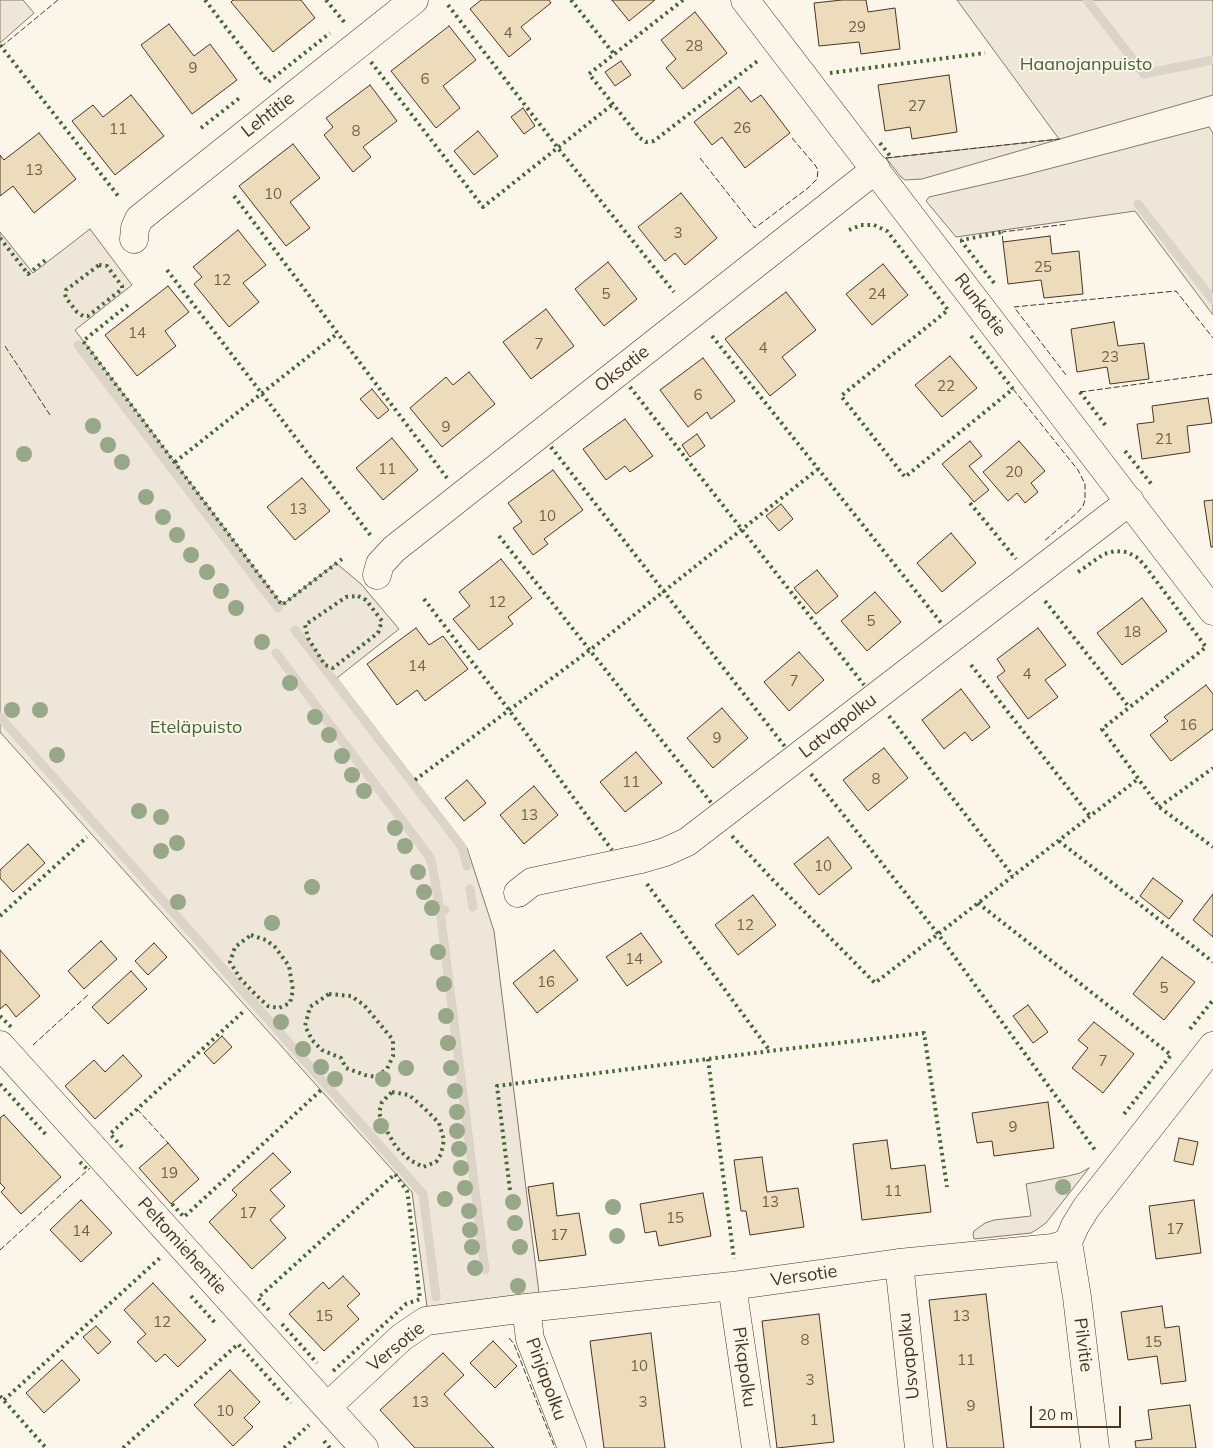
<!DOCTYPE html>
<meta charset="utf-8">
<style>
body{margin:0}
#map{position:relative;width:1213px;height:1448px;overflow:hidden;background:#fbf6e9;font-family:Mulish,sans-serif}
canvas{display:block}
.scale{position:absolute;left:1030px;top:1406px;width:91px;height:22px;box-sizing:border-box;border:2px solid #4a3520;border-top:0;padding-left:6px;font-size:15px;line-height:18px;white-space:nowrap;color:#4a3520;-webkit-text-stroke:4px #fbf6e9;paint-order:stroke}
</style>
<div id="map">
<canvas width="1213" height="1448"></canvas>
<div class="scale">20 m</div>
</div>
<script>
const context = document.querySelector('canvas').getContext('2d');
context.lineJoin = 'round';
function fillPath(path, color) { context.fillStyle = color; context.fill(path, 'evenodd'); }
const shape = rows => new Path2D(rows.map(r => 'M' + r).join(''));
function trace(path, color, width, dash) { context.strokeStyle = color; context.lineWidth = width; context.lineCap = dash ? 'butt' : 'round'; context.setLineDash(dash || []); context.stroke(path); }
function label(font, color, halo, rows, align = 'center') {
  context.font = font + ' Mulish,sans-serif'; context.lineWidth = 4; context.setLineDash([]); context.textBaseline = 'middle'; context.strokeStyle = halo; context.fillStyle = color; for (const [text, x, y, turn = 0] of rows) {
    context.save(); context.translate(x, y); context.rotate((+turn || 0) * Math.PI / 180); context.textAlign = isNaN(turn) ? turn : align; if (halo) context.strokeText(text, 0, 0); context.fillText(text, 0, 0); context.restore();
  }
}
const green = shape([
 [0,0,23,0,34,13,0,43,0,0],
 [957,0,1213,0,1213,95,1060,139,922,179,905,180,901,177,886,158,1059,139,957,0],
 [1209,127,1213,133,1213,315,1135,211,956,237,926,201,929,197,1025,175,1209,127],
 [90,229,132,285,75,330,282,605,336,563,361,584,399,629,337,678,467,848,494,931,539,1293,427,1307,412,1192,0,732,0,232,33,273,90,229],
 [1089,1168,1046,1223,1039,1228,1031,1233,974,1239,973,1234,974,1231,985,1223,994,1220,1031,1216,1026,1184,1068,1176,1080,1173,1089,1168]
]);
const stream = shape([
 [1087,0,1144,74,1213,60],
 [1138,204,1213,300],
 [78,345,278,608],
 [295,630,462,847,467,866],
 [276,653,429,856,432,864,440,910],
 [0,717,423,1194,436,1297],
 [470,889,473,907],
 [445,910,440,910,485,1270]
]);
const building = shape([
 [233,0,301,0,315,18,273,52,231,2,233,0],
 [481,0,549,0,551,3,521,27,531,39,509,57,470,9,481,0],
 [612,0,655,0,629,21,612,0],
 [842,0,866,0,868,12,895,8,900,49,861,54,859,42,819,46,814,3,842,0],
 [695,12,727,53,683,89,666,68,676,59,661,40,695,12],
 [169,24,194,56,210,44,237,80,192,114,141,45,169,24],
 [449,26,476,60,443,86,460,108,436,128,391,71,449,26],
 [621,61,631,75,615,86,605,72,621,61],
 [949,75,957,132,912,139,910,127,885,131,878,85,949,75],
 [370,85,397,121,363,147,371,157,353,172,324,135,333,127,326,118,370,85],
 [739,87,751,102,761,95,790,133,745,168,722,137,712,145,694,122,739,87],
 [131,95,164,136,115,175,72,121,93,105,103,117,131,95],
 [523,108,535,126,524,134,511,117,523,108],
 [478,131,498,156,474,175,454,151,478,131],
 [39,133,76,179,34,213,13,186,0,196,0,155,4,160,39,133],
 [293,144,320,178,290,202,310,228,286,246,239,186,293,144],
 [681,193,717,238,685,265,675,253,665,261,638,227,681,193],
 [238,230,266,265,243,283,259,302,229,327,194,284,202,277,193,267,238,230],
 [1050,236,1052,254,1079,251,1083,294,1044,298,1041,280,1008,284,1003,242,1050,236],
 [608,262,637,299,604,326,575,289,608,262],
 [883,264,908,295,872,325,846,294,883,264],
 [168,286,189,312,165,331,176,346,137,376,105,335,168,286],
 [786,292,816,330,782,357,796,375,770,396,725,339,786,292],
 [546,309,574,346,531,379,503,342,546,309],
 [1114,322,1118,346,1144,343,1149,379,1110,384,1107,367,1077,372,1071,329,1114,322],
 [950,356,977,388,942,417,915,385,950,356],
 [703,358,735,401,711,419,707,412,688,427,660,390,703,358],
 [469,372,495,404,442,447,410,408,446,377,453,385,469,372],
 [372,389,389,410,378,419,360,399,372,389],
 [1208,398,1212,423,1187,426,1190,452,1142,459,1137,424,1154,422,1152,406,1208,398],
 [625,419,653,456,630,472,625,466,606,480,583,449,625,419],
 [697,434,705,446,690,457,682,445,697,434],
 [392,438,418,470,383,500,356,468,392,438],
 [970,441,982,456,969,466,989,490,974,502,942,464,970,441],
 [1019,441,1045,471,1031,483,1038,492,1025,503,1017,493,1008,501,983,472,1019,441],
 [553,470,583,510,544,539,548,544,533,555,513,528,522,522,508,503,553,470],
 [302,478,330,511,295,540,267,507,302,478],
 [1213,500,1213,547,1211,547,1204,501,1213,500],
 [781,504,793,519,779,531,766,516,781,504],
 [951,533,976,563,942,592,917,563,951,533],
 [501,559,532,598,508,617,513,624,479,650,453,619,470,606,459,592,501,559],
 [817,570,838,596,816,614,794,588,817,570],
 [875,592,901,622,867,651,841,621,875,592],
 [1142,598,1167,631,1122,665,1097,633,1142,598],
 [416,628,429,645,443,636,468,669,425,701,417,690,397,705,367,664,416,628],
 [1038,628,1066,665,1045,680,1058,697,1028,719,997,677,1005,671,997,659,1038,628],
 [799,652,824,680,789,711,764,682,799,652],
 [1206,685,1213,694,1213,729,1171,761,1150,735,1168,721,1164,717,1206,685],
 [961,689,990,727,972,741,965,732,944,749,922,720,961,689],
 [722,708,748,738,713,768,687,738,722,708],
 [884,748,908,778,868,811,843,780,884,748],
 [636,752,662,783,625,812,600,782,636,752],
 [467,780,486,803,464,821,445,798,467,780],
 [534,786,558,815,524,844,500,815,534,786],
 [828,837,852,868,819,895,794,864,828,837],
 [28,844,45,863,13,892,0,878,0,870,28,844],
 [1153,878,1183,901,1169,919,1140,896,1153,878],
 [1213,894,1213,937,1193,920,1213,894],
 [753,895,776,925,738,955,715,925,753,895],
 [641,933,662,962,627,986,606,957,641,933],
 [101,941,117,959,84,989,68,971,101,941],
 [154,943,167,957,148,975,135,961,154,943],
 [0,950,40,996,16,1017,6,1004,0,1009,0,950],
 [554,950,578,980,537,1013,513,983,554,950],
 [1162,957,1195,982,1164,1020,1133,994,1162,957],
 [131,971,147,989,108,1024,92,1007,131,971],
 [1028,1005,1048,1032,1033,1043,1013,1016,1028,1005],
 [1094,1022,1134,1054,1103,1093,1072,1068,1088,1048,1078,1040,1094,1022],
 [222,1036,232,1047,214,1064,204,1053,222,1036],
 [123,1055,142,1076,95,1119,65,1086,94,1060,105,1072,123,1055],
 [1048,1102,1054,1148,994,1156,992,1141,977,1143,972,1113,1048,1102],
 [4,1115,61,1177,21,1214,1,1192,5,1188,0,1183,0,1118,4,1115],
 [1179,1138,1198,1142,1193,1165,1174,1161,1179,1138],
 [887,1140,891,1169,925,1165,931,1212,862,1220,853,1144,887,1140],
 [168,1143,199,1179,171,1204,139,1168,168,1143],
 [273,1153,291,1172,270,1190,285,1206,270,1220,286,1238,252,1269,209,1222,237,1195,232,1190,273,1153],
 [762,1157,767,1192,798,1188,804,1227,750,1235,746,1211,741,1211,734,1160,762,1157],
 [553,1183,557,1216,579,1213,586,1255,539,1261,528,1187,553,1183],
 [703,1193,711,1236,659,1246,656,1231,645,1233,640,1204,703,1193],
 [81,1200,112,1233,81,1262,50,1230,81,1200],
 [1194,1200,1201,1253,1156,1259,1149,1206,1194,1200],
 [343,1276,360,1294,347,1306,359,1319,324,1351,289,1314,323,1282,329,1289,343,1276],
 [153,1283,206,1340,178,1367,165,1354,156,1362,137,1342,146,1334,124,1310,153,1283],
 [986,1294,1004,1448,947,1448,929,1300,986,1294],
 [1162,1306,1165,1328,1179,1326,1186,1381,1161,1384,1157,1356,1128,1360,1121,1312,1162,1306],
 [819,1314,834,1442,777,1448,762,1321,819,1314],
 [96,1326,111,1342,98,1354,83,1337,96,1326],
 [651,1333,665,1448,604,1448,590,1341,651,1333],
 [493,1341,517,1366,495,1388,470,1363,493,1341],
 [443,1353,464,1375,444,1394,494,1448,415,1448,380,1410,443,1353],
 [62,1360,80,1380,44,1413,26,1393,62,1360],
 [230,1370,260,1402,244,1418,253,1427,233,1446,194,1405,230,1370],
 [1190,1405,1196,1448,1136,1448,1135,1441,1152,1439,1148,1410,1190,1405]
]);
const minor = shape([
 [745,0,1213,611],
 [134,239,135,228,139,219,150,210,414,0],
 [377,575,380,564,394,549,876,169],
 [518,893,532,882,641,859,665,852,687,842,1130,501],
 [0,1045,364,1448],
 [1068,1242,1077,1297,1095,1448],
 [899,1263,919,1448],
 [732,1286,756,1448],
 [526,1308,530,1339,572,1448],
 [327,1407,402,1337,426,1321,526,1308,732,1286,899,1263,1053,1248,1062,1245,1068,1242,1075,1226,1086,1208,1213,1046]
]);
const hedge = shape([
 [205,0,268,82,330,33],
 [326,0,345,23],
 [571,0,614,54],
 [683,0,589,74,640,138,646,142,654,141,760,59],
 [448,5,558,148,674,292],
 [0,45,119,197],
 [371,62,483,207,613,104],
 [830,73,985,53],
 [201,128,242,96],
 [880,143,891,157],
 [234,196,447,478],
 [849,230,861,225,874,225,887,231,948,310,841,396,905,477,1013,389,971,336],
 [0,238,28,274,48,258],
 [99,265,107,266,122,286,122,289,88,316,83,316,77,312,66,298,65,294,66,290,99,265],
 [167,270,371,536],
 [994,283,962,242,962,240,1002,232],
 [128,305,83,341,282,605,342,559],
 [712,336,942,624],
 [630,387,864,685],
 [1080,392,1106,426],
 [551,447,786,748],
 [1125,451,1153,486],
 [175,462,338,333],
 [970,503,1016,559],
 [499,536,713,805],
 [1078,572,1104,554,1115,551,1127,552,1138,558,1145,566,1206,647,1102,729,1159,807,1213,847],
 [358,596,366,600,382,621,378,633,333,668,325,665,308,638,305,625,346,597,358,596],
 [424,599,509,710,612,850],
 [1045,601,1129,707],
 [971,665,1090,816],
 [889,716,1013,876],
 [811,774,938,934,1095,1150],
 [415,780,590,650,818,469],
 [1159,807,1213,768],
 [732,836,772,879,875,983,1138,779],
 [1059,841,1213,962],
 [647,884,770,1051],
 [978,903,1171,1055,1124,1114],
 [0,916,87,837],
 [251,935,266,940,275,947,289,966,293,990,290,1003,279,1008,268,1006,256,995,240,978,230,962,235,947,251,935],
 [329,994,351,996,364,1005,393,1040,393,1056,387,1069,376,1077,365,1075,346,1068,341,1058,322,1050,312,1040,305,1026,310,1007,329,994],
 [0,1016,11,1027],
 [1190,1029,1213,1000],
 [708,1059,734,1259],
 [0,1084,48,1137],
 [392,1092,409,1095,423,1107,439,1123,444,1140,441,1154,436,1162,423,1167,410,1160,396,1147,384,1126,379,1113,382,1102,392,1092],
 [122,1147,110,1134,245,1010],
 [80,1162,88,1170],
 [510,1190,497,1086,770,1051,924,1033,947,1187],
 [172,1204,184,1217,321,1090],
 [191,1296,217,1325],
 [269,1310,258,1298,395,1174,407,1191,408,1197,420,1299,406,1304,331,1373],
 [282,1324,317,1363],
 [0,1396,46,1448],
 [4,1400,162,1256],
 [324,1441,330,1448],
 [123,1448,238,1344,291,1403],
 [284,1448,309,1425]
]);
const fence = shape([
 [1,47,58,0],
 [700,158,755,228,808,188,817,179,818,170,815,165,792,138],
 [886,158,1060,139],
 [1003,242,1002,232,1068,224],
 [5,346,50,415],
 [1066,375,1014,307,1176,291,1213,338],
 [1013,389,1078,470,1085,484,1085,500,1083,506,1077,513,1043,542],
 [1080,392,1213,374],
 [33,1045,89,994],
 [137,1109,168,1143],
 [0,1250,90,1168],
 [509,1338,514,1344,555,1448]
]);
const trees = [
 [93,426],
 [108,445],
 [24,454],
 [122,462],
 [146,497],
 [163,517],
 [177,535],
 [191,555],
 [207,572],
 [221,591],
 [236,608],
 [262,642],
 [290,683],
 [12,710],
 [40,710],
 [315,717],
 [329,735],
 [57,755],
 [342,756],
 [352,775],
 [364,791],
 [139,811],
 [161,817],
 [395,828],
 [177,843],
 [405,846],
 [161,851],
 [418,872],
 [312,887],
 [424,892],
 [178,902],
 [432,908],
 [272,923],
 [438,952],
 [444,984],
 [446,1016],
 [281,1022],
 [448,1043],
 [303,1049],
 [321,1067],
 [406,1068],
 [451,1068],
 [335,1079],
 [383,1079],
 [455,1091],
 [457,1112],
 [381,1126],
 [457,1131],
 [459,1149],
 [461,1168],
 [1063,1187],
 [465,1188],
 [445,1199],
 [513,1202],
 [613,1207],
 [469,1211],
 [515,1223],
 [470,1230],
 [617,1236],
 [472,1247],
 [520,1247],
 [475,1268],
 [518,1286]
];
const numberNames = [
 ["29",857,27],
 ["4",508,33],
 ["28",694,46],
 ["9",193,68],
 ["6",425,79],
 ["27",917,106],
 ["26",742,128],
 ["11",118,129],
 ["8",356,131],
 ["13",34,170],
 ["10",273,194],
 ["3",678,233],
 ["25",1043,267],
 ["12",222,280],
 ["5",606,294],
 ["24",877,294],
 ["14",137,333],
 ["7",539,344],
 ["4",763,348],
 ["23",1110,357],
 ["22",946,386],
 ["6",698,395],
 ["9",446,427],
 ["21",1164,439],
 ["11",387,469],
 ["20",1014,472],
 ["13",298,509],
 ["10",547,516],
 ["12",497,602],
 ["5",871,621],
 ["18",1132,632],
 ["14",417,666],
 ["4",1027,674],
 ["7",794,681],
 ["16",1188,725],
 ["9",717,738],
 ["8",876,779],
 ["11",631,782],
 ["13",529,815],
 ["10",823,866],
 ["12",745,925],
 ["14",634,959],
 ["16",546,982],
 ["5",1164,988],
 ["7",1103,1061],
 ["9",1013,1127],
 ["19",169,1173],
 ["11",893,1191],
 ["13",770,1202],
 ["17",248,1213],
 ["15",675,1218],
 ["17",1175,1229],
 ["14",81,1231],
 ["17",559,1235],
 ["15",324,1316],
 ["13",961,1316],
 ["12",162,1322],
 ["8",805,1340],
 ["15",1153,1342],
 ["11",966,1360],
 ["10",639,1366],
 ["3",810,1380],
 ["13",420,1402],
 ["3",643,1402],
 ["9",971,1406],
 ["10",225,1411],
 ["1",814,1420]
];
const parkNames = [
 ["Haanojanpuisto",1086,65],
 ["Eteläpuisto",196,728]
];
const streetNames = [
 ["Lehtitie",268,115,-38],
 ["Runkotie",980,305,53],
 ["Oksatie",622,369,-38],
 ["Latvapolku",838,726,-38],
 ["Peltomiehentie",182,1246,48],
 ["Versotie",804,1276,-8],
 ["Pilvitie",1083,1345,83],
 ["Versotie",396,1347,-39],
 ["Usvapolku",909,1356,-96],
 ["Pikapolku",744,1367,82],
 ["Pinjapolku",546,1379,70]
];
fillPath(green, '#ede6d9');
trace(green, '#887966', 1);
trace(stream, '#dcd4c6', 9);
fillPath(building, '#ecdcbc');
trace(building, '#4a3520', 1);
trace(minor, '#4a3520', 29);
trace(minor, '#fbf6e9', 28);
trace(hedge, '#436837', 4, [2.5, 4]);
trace(fence, '#4a3520', 1, [6, 2.5]);
context.fillStyle = '#96a887';
for (const [x, y] of trees) { context.beginPath(); context.arc(x, y, 8, 0, 2 * Math.PI); context.fill(); }
label('15px', '#725f47', null, numberNames);
label('18px', '#436837', '#fbf6e9', parkNames);
label('18px', '#4a3520', '#fbf6e9', streetNames);
</script>
